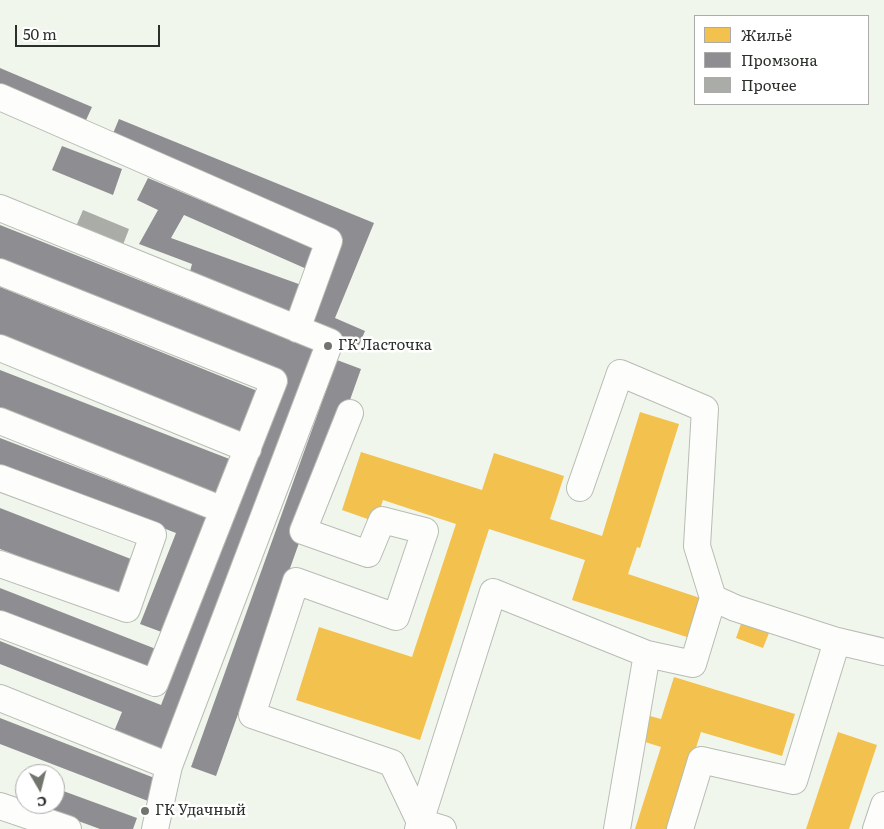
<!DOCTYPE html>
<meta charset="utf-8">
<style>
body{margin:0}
#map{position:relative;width:884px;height:829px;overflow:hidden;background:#f1f6ed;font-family:Literata,serif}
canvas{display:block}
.legend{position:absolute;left:694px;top:15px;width:175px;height:90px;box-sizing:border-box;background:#fff;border:1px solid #abacaa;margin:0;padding:6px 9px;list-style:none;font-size:15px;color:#2c302a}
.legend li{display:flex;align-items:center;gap:10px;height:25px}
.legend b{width:25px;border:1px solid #abacaa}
.north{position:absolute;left:15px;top:764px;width:50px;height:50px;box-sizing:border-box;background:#fff;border:1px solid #abacaa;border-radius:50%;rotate:172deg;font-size:14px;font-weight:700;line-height:20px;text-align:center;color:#2c302a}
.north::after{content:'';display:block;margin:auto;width:18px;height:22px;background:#71756e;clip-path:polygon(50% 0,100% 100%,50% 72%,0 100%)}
.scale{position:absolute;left:15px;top:25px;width:145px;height:22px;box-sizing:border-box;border:2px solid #2c302a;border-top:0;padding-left:6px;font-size:15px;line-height:18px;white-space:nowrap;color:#2c302a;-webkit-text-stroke:4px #fff;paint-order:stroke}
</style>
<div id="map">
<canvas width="884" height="829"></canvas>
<ul class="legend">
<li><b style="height:14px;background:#f2c14e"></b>Жильё</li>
<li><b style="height:14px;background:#8d8d92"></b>Промзона</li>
<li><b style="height:14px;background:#aaada7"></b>Прочее</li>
</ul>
<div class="north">С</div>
<div class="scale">50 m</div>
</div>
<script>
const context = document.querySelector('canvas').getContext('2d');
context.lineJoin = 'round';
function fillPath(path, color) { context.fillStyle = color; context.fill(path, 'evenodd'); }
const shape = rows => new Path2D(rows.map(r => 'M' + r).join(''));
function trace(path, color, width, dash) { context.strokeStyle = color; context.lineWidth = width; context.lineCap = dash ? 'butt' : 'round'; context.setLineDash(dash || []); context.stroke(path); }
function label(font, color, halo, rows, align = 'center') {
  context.font = font + ' Literata,serif'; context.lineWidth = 5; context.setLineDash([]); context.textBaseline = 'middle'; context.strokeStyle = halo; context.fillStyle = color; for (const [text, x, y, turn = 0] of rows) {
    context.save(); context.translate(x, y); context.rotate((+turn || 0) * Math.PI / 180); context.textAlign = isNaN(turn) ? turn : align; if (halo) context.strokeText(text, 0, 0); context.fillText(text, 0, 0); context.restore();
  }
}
const homes = shape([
 [640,412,679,424,640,548,637,547,628,574,706,600,693,639,572,600,585,560,489,529,420,740,296,700,319,627,412,657,456,524,383,500,376,522,342,510,361,452,482,490,494,453,564,476,550,519,602,536],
 [743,618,771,628,763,648,736,638],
 [674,677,795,714,782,756,701,732,693,757,679,829,635,829,661,747,642,741,650,716,661,719],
 [838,732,877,745,849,829,806,829]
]);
const industry = shape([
 [0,68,92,107,82,129,0,94],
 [119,119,374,223,335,318,365,331,359,345,308,324,343,239,109,143],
 [62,146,122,169,113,195,52,170],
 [148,178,319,250,309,270,184,215,171,238,307,287,294,324,188,279,192,264,139,244,158,210,137,200],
 [0,225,323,353,170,755,113,734,122,712,0,664,0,641,161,705,288,382,0,268],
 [0,287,260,392,244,434,0,335],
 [337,360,361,369,216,776,191,767],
 [0,370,232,460,218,495,0,412],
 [0,438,211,519,167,634,140,624,176,533,0,465],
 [0,508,136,561,122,596,0,549],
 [0,588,161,651,152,674,0,616],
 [0,718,157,779,148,801,0,744],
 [25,788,25,802,20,800],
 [55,788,137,818,133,829,100,829,32,804,55,804]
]);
const building = shape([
 [83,210,129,229,121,250,74,231]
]);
const minor = shape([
 [0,97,329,241,297,329],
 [0,208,330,342,169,766,155,829],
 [0,272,274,381,155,683,0,624],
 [0,348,248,449],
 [350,413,303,531,368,554,382,520,425,531,396,617,296,581,252,715,392,763,420,822,418,829],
 [0,421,223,510],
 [0,478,153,535,127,609,0,564],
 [580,488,620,373,705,409,697,546,713,598],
 [837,641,884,652],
 [0,698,169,766],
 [0,806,68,829],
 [443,829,420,822,493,592,647,654,693,664,713,598,735,608,837,641,794,781,701,760,680,829],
 [617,829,647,654],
 [876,829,884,805]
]);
const markers = [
 [328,346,5,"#71756e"],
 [145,811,5,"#71756e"]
];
const poiNames = [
 ["ГК Ласточка",338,346],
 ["ГК Удачный",155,811]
];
fillPath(homes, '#f2c14e');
fillPath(industry, '#8d8d92');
fillPath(building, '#aaada7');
trace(minor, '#b7bcb4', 28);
trace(minor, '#fdfefc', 26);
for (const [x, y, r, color] of markers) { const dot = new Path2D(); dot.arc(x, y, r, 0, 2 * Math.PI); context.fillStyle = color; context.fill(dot); trace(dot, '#fff', 2); }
label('15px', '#2c302a', '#fff', poiNames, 'left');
</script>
